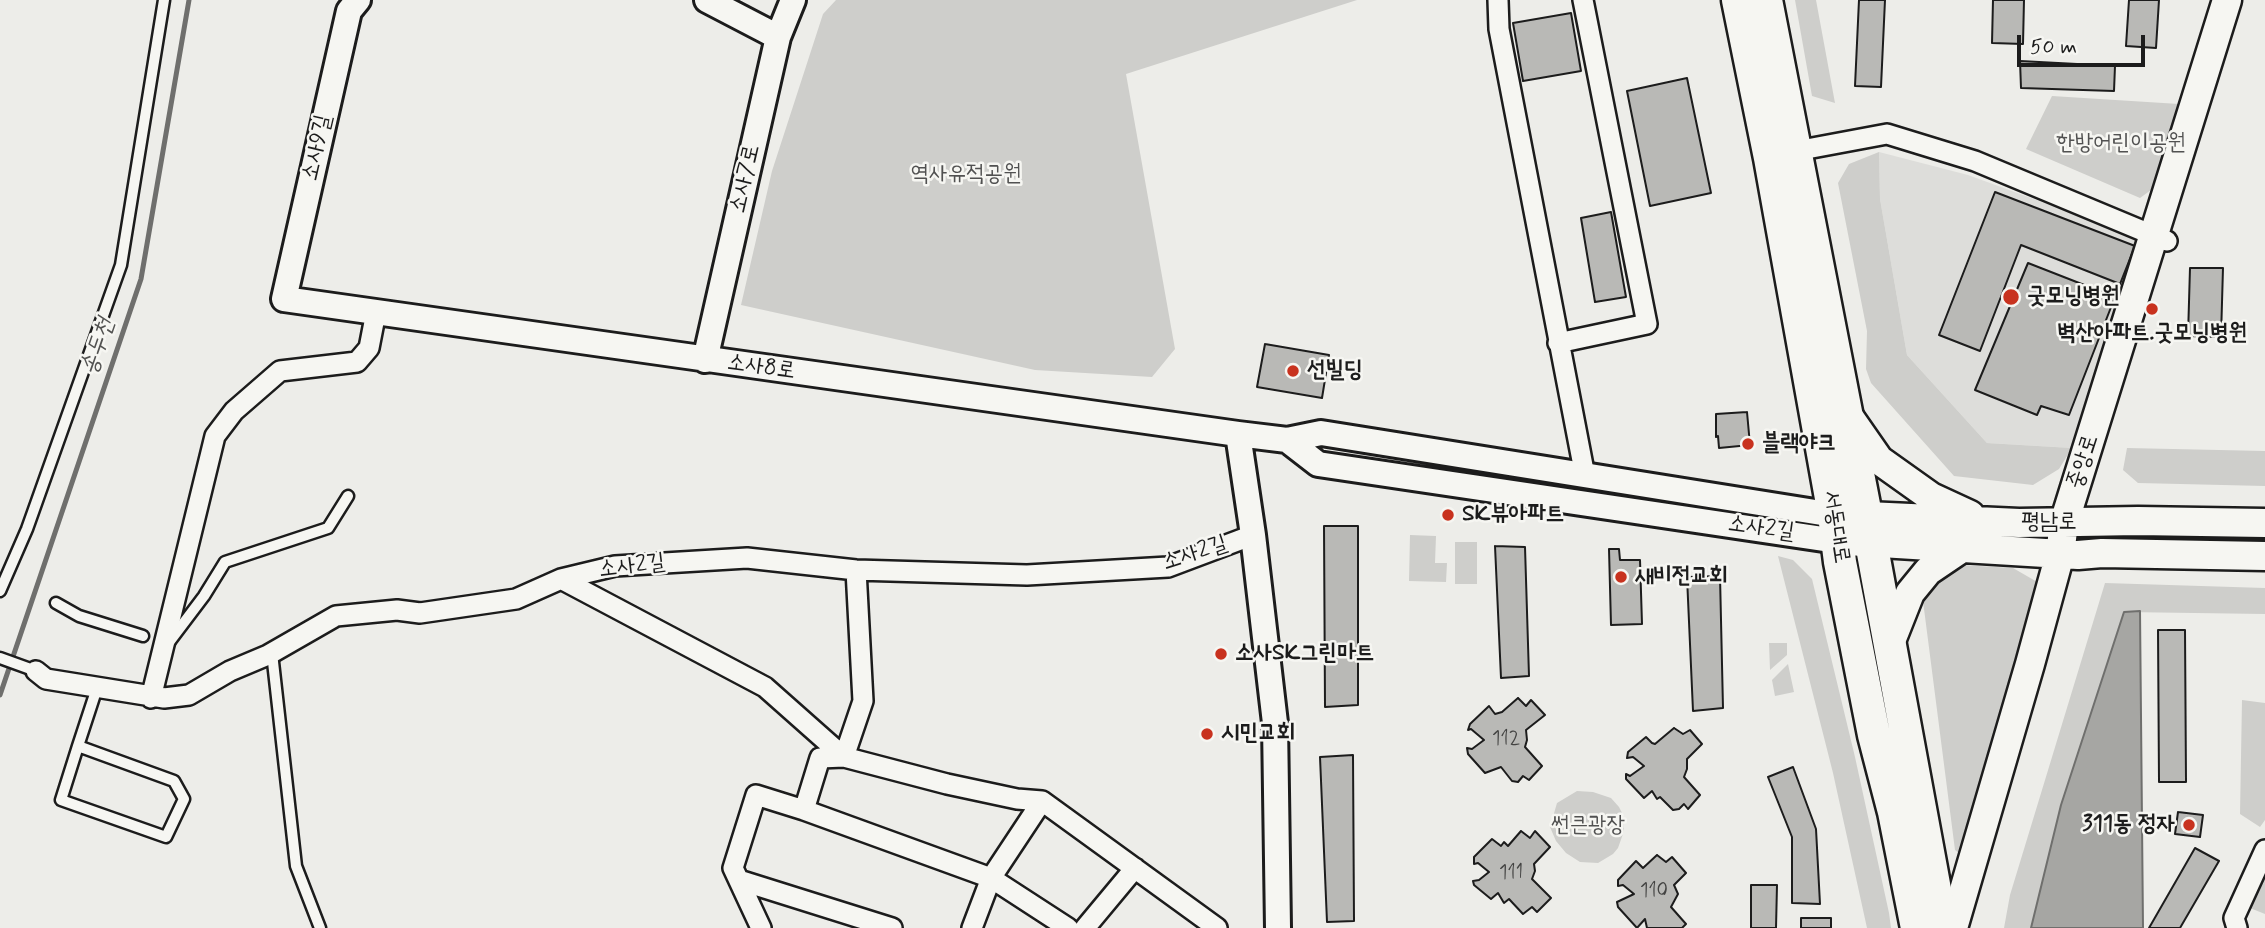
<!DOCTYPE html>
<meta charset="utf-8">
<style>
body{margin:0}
#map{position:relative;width:2265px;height:928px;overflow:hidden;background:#edede9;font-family:Mynerve,sans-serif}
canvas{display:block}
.scale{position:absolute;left:2017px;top:35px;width:128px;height:32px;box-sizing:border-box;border:4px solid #1c1c1c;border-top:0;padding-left:9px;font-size:21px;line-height:24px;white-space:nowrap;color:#1c1c1c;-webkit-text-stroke:5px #f6f6f2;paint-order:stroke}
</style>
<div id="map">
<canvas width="2265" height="928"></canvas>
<div class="scale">50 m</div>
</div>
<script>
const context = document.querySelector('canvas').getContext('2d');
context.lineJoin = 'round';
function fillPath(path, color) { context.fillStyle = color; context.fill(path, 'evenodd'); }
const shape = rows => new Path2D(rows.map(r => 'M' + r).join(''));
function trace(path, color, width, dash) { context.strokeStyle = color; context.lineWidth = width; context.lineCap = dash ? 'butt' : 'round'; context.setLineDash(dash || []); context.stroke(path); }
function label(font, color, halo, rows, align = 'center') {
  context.font = font + ' Mynerve,"Poor Story",sans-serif'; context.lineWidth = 5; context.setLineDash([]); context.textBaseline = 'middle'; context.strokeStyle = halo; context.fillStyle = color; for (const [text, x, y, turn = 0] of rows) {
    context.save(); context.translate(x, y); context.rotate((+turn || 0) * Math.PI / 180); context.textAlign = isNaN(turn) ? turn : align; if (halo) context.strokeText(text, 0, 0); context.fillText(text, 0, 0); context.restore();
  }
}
const built = shape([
 [1879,152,1968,175,2146,240,2072,448,1987,443,1907,355,1880,199]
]);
const green = shape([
 [836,0,1357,0,1126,74,1175,349,1152,377,1035,370,741,305,772,171,823,14],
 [1795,0,1816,0,1835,103,1812,96],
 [2052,96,2179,104,2151,190,2140,198,2026,149],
 [1879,152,1880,199,1907,355,1987,443,2072,448,2059,469,2033,485,1954,476,1871,383,1866,369,1867,331,1838,183,1849,164],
 [2127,448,2265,451,2265,486,2138,483,2123,470],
 [1410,535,1436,536,1435,563,1447,563,1446,582,1409,581],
 [1455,542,1477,542,1477,584,1455,584],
 [1778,556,1793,560,1812,579,1855,757,1889,913,1891,928,1867,928,1833,773],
 [1961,565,2013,568,2039,583,1964,857,1955,850,1923,601,1928,585],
 [2105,583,2265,588,2265,614,2124,612,2061,805,2031,928,2004,928,2010,895],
 [1769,643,1787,643,1787,655,1770,670],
 [1788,664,1794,692,1775,696,1772,680],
 [2242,700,2265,703,2265,820,2260,827,2240,814],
 [1577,791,1593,792,1611,798,1619,807,1623,815,1624,831,1618,848,1613,854,1598,863,1580,862,1566,853,1556,841,1550,827,1557,803],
 [2265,863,2265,914,2245,906]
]);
const water = shape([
 [2140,611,2143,928,2031,928,2061,805,2124,612,2140,611]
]);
const stream = shape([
 [0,695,141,279,189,0]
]);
const building = shape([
 [1859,0,1885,0,1881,87,1855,86,1859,0],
 [1993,0,2024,0,2023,44,1992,43,1993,0],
 [2129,0,2159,0,2156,48,2126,46,2129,0],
 [1571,13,1581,71,1523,81,1513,23,1571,13],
 [2020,61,2115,66,2114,91,2021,88,2020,61],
 [1687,78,1711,193,1650,206,1627,91,1687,78],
 [1995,192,2135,246,2120,284,2021,245,1980,351,1939,335,1995,192],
 [1611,212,1626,297,1595,302,1581,218,1611,212],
 [2028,263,2115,297,2069,415,2041,406,2037,415,1975,390,2028,263],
 [2190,268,2223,268,2221,337,2188,336,2190,268],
 [1265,344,1329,355,1322,398,1257,387,1265,344],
 [1747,412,1750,445,1719,448,1718,436,1716,437,1716,414,1747,412],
 [1324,526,1358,526,1358,705,1325,707,1324,526],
 [1495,546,1525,547,1529,676,1501,678,1495,546],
 [1609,549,1619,549,1620,560,1640,560,1642,624,1611,625,1609,549],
 [1720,576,1723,708,1693,711,1687,577,1720,576],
 [2158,630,2185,630,2186,782,2159,782,2158,630],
 [1518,698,1526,706,1531,700,1545,715,1526,730,1527,740,1525,747,1542,766,1529,780,1523,776,1518,782,1512,781,1501,767,1485,773,1468,754,1467,748,1472,749,1484,740,1471,729,1468,730,1470,724,1489,706,1495,714,1502,712,1518,698],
 [1674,728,1683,734,1690,730,1702,744,1687,759,1687,769,1684,777,1700,795,1688,809,1684,804,1679,809,1673,810,1660,797,1657,799,1652,791,1644,798,1626,779,1626,774,1630,776,1644,766,1633,757,1627,758,1628,752,1646,737,1652,743,1655,744,1674,728],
 [1353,755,1354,921,1327,922,1320,757,1353,755],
 [1793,767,1816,829,1820,904,1792,903,1792,837,1768,777,1793,767],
 [2178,812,2203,815,2200,837,2175,834,2178,812],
 [1521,831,1530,838,1535,831,1550,847,1534,864,1535,871,1532,879,1551,898,1537,912,1532,907,1523,914,1509,899,1504,903,1498,893,1491,899,1474,885,1473,881,1479,880,1489,872,1478,863,1474,864,1474,857,1492,839,1501,846,1504,842,1508,846,1521,831],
 [2195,848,2219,861,2180,928,2149,928,2195,848],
 [1657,855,1666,862,1672,857,1686,873,1674,885,1678,894,1671,907,1686,924,1682,928,1647,928,1645,919,1637,928,1618,907,1617,902,1634,894,1623,885,1618,886,1618,880,1636,861,1643,868,1657,855],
 [1751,885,1777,885,1776,928,1751,928,1751,885],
 [1801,918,1831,918,1831,928,1801,928,1801,918]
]);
const service = shape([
 [0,591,27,529,121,265,164,0],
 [56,603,79,616,143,636],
 [170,641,204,596,225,562,328,528,348,496],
 [272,653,296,866,320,928],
 [0,658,36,671],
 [78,746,174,781,184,799,166,837,61,800,78,746,97,688]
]);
const minor = shape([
 [1498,0,1499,29,1585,476],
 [1796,151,1887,134,1975,161,2167,241],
 [1558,343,1647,324,1583,0],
 [856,570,863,701,844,757,947,784,1017,799,1042,801,1217,928],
 [561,579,765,687,844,757],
 [36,671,46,679,164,698,189,695,230,671,268,655,336,616,397,610,420,613,516,599,561,579,615,566,747,558,856,570,1027,575,1168,567,1253,535],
 [151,698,215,436,234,411,280,371,357,362,369,348,376,312],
 [804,810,991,878,1068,928],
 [739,880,892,928],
 [761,928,733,868,756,795,804,810,820,758,844,757],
 [972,928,991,878,1042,801],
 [1085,928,1135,868],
 [2237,928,2234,918,2265,850]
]);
const tertiary = shape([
 [358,0,349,11,284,299,1238,434,1287,440,1321,433,1834,515],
 [707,0,778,37],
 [705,360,778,37,793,0],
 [1238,434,1253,535,1275,723,1278,928],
 [1287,440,1318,464,1837,541]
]);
const secondary = shape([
 [1847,414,1879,460,1931,497,1970,515],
 [1845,515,2019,523,2138,521,2265,523],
 [1848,541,2078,555,2102,553,2265,556],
 [1889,646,1910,593,1928,571,1962,548],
 [1953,928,2030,664,2060,554,2064,523,2227,0]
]);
const primary = shape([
 [1738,0,1770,158,1834,515,1840,562,1874,735,1894,812,1917,928],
 [1766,0,1866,515,1942,928]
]);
const markers = [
 [2011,297,9,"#c8321e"],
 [2152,309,7,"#c8321e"],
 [1293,371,7,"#c8321e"],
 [1748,444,7,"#c8321e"],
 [1448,515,7,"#c8321e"],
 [1621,577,7,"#c8321e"],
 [1221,654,7,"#c8321e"],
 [1207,734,7,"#c8321e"],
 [2189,825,7,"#c8321e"]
];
const numberNames = [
 ["112",1506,740],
 ["111",1511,874],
 ["110",1654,892]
];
const parkNames = [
 ["한방어린이공원",2121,144],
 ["역사유적공원",966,175],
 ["썬큰광장",1588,826]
];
const streetNames = [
 ["소사9길",318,148,-77],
 ["소사7로",746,179,-77],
 ["소사8로",761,368,8],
 ["중앙로",2084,462,-72],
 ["평남로",2049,523],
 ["서동대로",1835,527,81],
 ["소사2길",1761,529,8],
 ["소사2길",1195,554,-18],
 ["소사2길",632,567,-7]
];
const poiNames = [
 ["굿모닝병원",2027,297],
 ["벽산아파트.굿모닝병원",2152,334,"center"],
 ["선빌딩",1307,371],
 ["블랙야크",1762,444],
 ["SK뷰아파트",1462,515],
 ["새비전교회",1635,577],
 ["소사SK그린마트",1235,654],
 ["시민교회",1221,734],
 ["311동 정자",2175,825,"right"]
];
const waterNames = [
 ["송두천",99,347,-71]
];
fillPath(built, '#ddddda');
fillPath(green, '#cececb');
fillPath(water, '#a6a6a3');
trace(water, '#6f6f6d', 2);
trace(stream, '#6f6f6d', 5);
fillPath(building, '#b9b9b6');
trace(building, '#1c1c1c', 2);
trace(service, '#1c1c1c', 15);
trace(minor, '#1c1c1c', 24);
trace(tertiary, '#1c1c1c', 30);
trace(secondary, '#1c1c1c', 33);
trace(primary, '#1c1c1c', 37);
trace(service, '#f6f6f2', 10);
trace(minor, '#f6f6f2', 19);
trace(tertiary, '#f6f6f2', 24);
trace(secondary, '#f6f6f2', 28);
trace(primary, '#f6f6f2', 32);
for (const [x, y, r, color] of markers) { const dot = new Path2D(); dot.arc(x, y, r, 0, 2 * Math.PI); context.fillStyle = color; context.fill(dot); trace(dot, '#f6f6f2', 2.5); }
label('19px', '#434342', null, numberNames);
label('23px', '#515151', '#f6f6f2', parkNames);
label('23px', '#1c1c1c', '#f6f6f2', streetNames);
label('bold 23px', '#1c1c1c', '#f6f6f2', poiNames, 'left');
label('italic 24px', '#535352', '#f6f6f2', waterNames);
</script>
